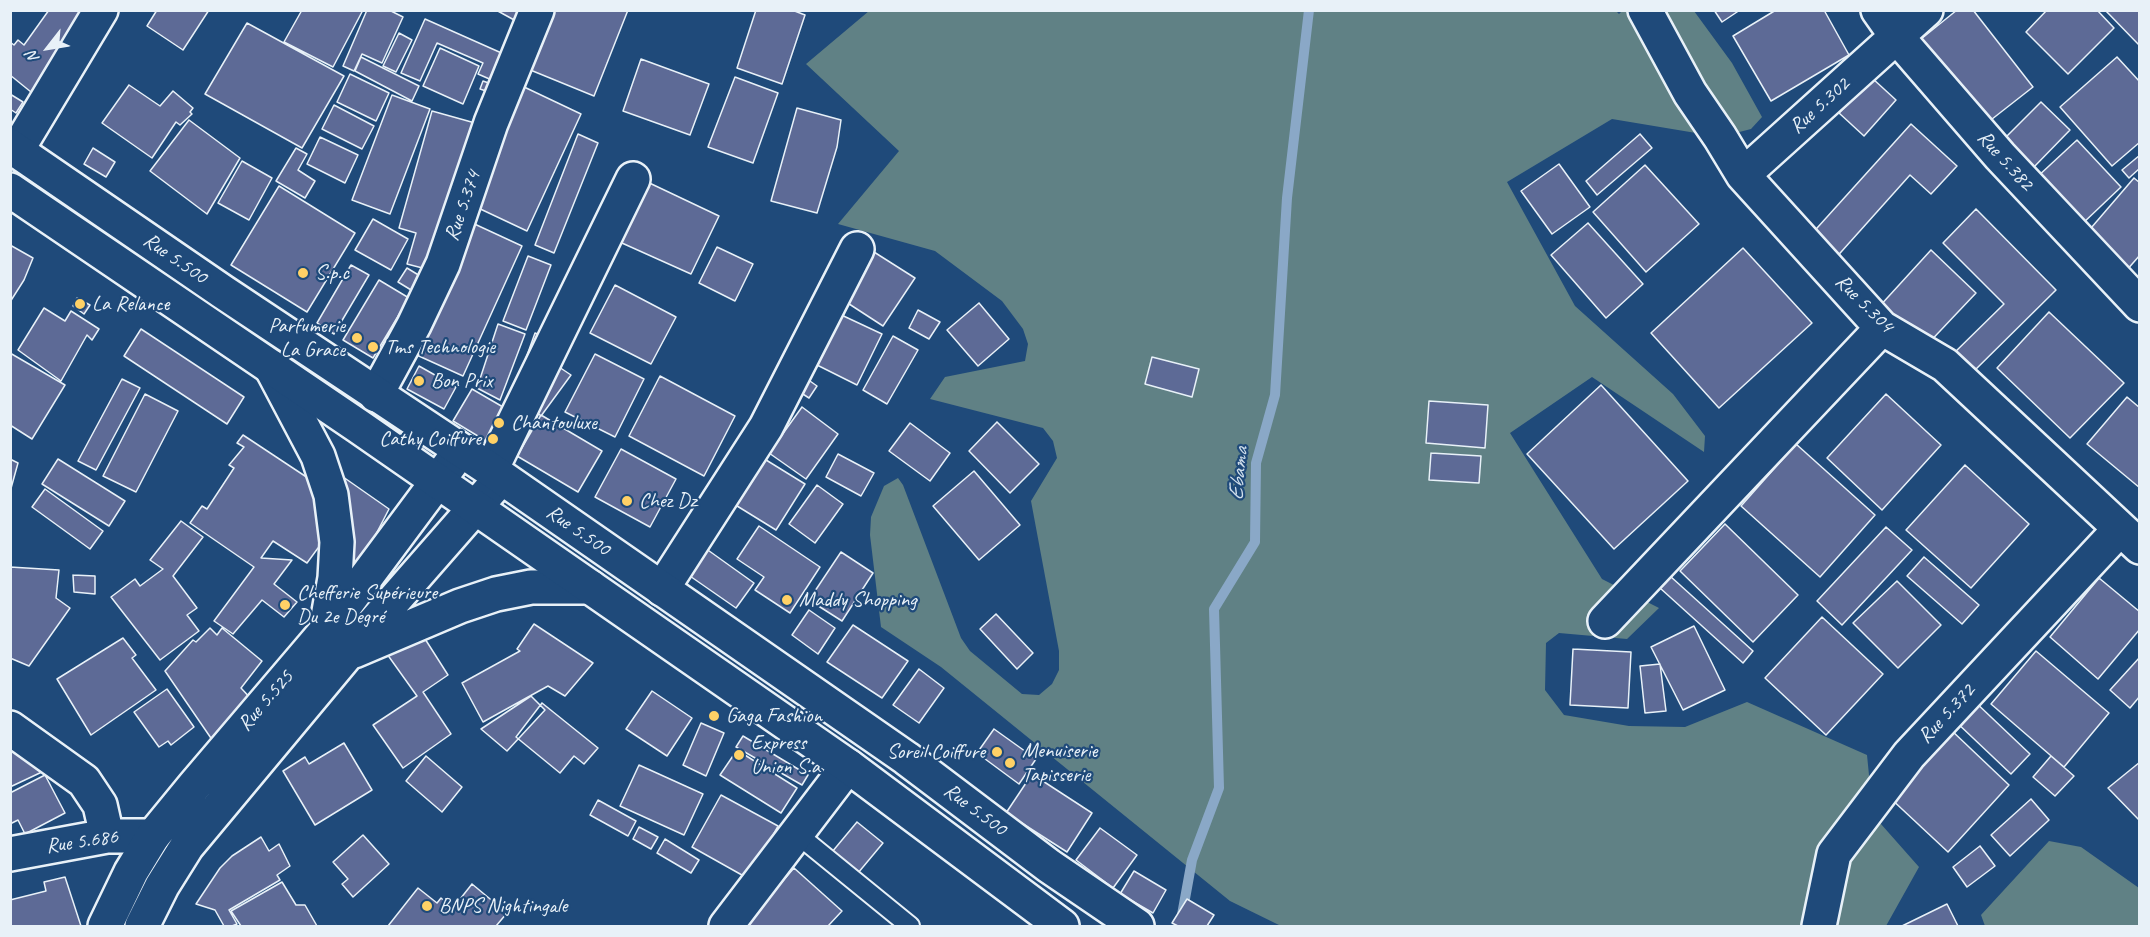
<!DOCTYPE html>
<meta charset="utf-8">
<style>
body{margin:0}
#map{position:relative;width:2150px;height:937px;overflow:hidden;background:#1f4a7a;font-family:Caveat,sans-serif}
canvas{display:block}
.frame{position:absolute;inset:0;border:12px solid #e8f1f8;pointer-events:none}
.north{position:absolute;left:18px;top:18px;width:60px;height:60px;-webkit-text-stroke:4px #1f4a7a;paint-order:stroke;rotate:239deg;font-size:16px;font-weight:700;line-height:24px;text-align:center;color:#e8f1f8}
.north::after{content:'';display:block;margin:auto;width:21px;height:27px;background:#e8f1f8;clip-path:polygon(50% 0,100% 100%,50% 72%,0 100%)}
</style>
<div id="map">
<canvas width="2150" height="937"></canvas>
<div class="frame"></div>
<div class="north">N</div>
</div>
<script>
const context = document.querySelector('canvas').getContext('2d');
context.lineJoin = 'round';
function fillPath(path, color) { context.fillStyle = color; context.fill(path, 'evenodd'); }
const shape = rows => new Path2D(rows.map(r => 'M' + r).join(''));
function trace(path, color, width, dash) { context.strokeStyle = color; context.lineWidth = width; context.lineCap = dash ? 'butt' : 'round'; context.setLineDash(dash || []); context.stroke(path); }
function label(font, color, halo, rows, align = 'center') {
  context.font = font + ' Caveat,sans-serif'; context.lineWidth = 4.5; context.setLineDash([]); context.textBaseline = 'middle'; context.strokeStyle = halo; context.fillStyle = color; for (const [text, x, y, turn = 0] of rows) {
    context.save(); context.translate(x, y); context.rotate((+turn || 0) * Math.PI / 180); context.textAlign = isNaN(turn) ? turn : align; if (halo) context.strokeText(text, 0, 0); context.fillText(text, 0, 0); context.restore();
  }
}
const green = shape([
 [1615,10,1619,14,1623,10,1694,11,1732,63,1762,117,1751,129,1720,137,1612,119,1507,182,1575,306,1673,394,1705,436,1704,452,1592,377,1510,433,1602,579,1659,608,1627,639,1559,633,1546,643,1545,690,1564,715,1629,726,1685,727,1747,702,1867,755,1873,815,1919,867,1886,926,1281,926,1230,901,941,667,881,627,870,535,871,517,884,486,898,478,903,485,961,638,970,651,1022,694,1039,695,1052,684,1059,670,1059,651,1031,501,1057,458,1053,441,1043,428,930,399,945,377,1025,361,1028,344,1023,329,1002,301,935,251,838,224,899,151,806,64,869,11],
 [2049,841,2081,847,2139,888,2139,926,1985,926,1981,915]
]);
const stream = shape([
 [1180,926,1192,860,1219,788,1214,609,1255,542,1256,463,1275,395,1287,198,1309,10]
]);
const building = shape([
 [49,10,92,11,31,92,10,75,10,42,14,45,18,40,24,45,49,10],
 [157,10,209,10,183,50,147,26,157,10],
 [302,10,363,10,333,67,284,42,302,10],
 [367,10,389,10,403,17,382,63,362,54,354,71,343,66,367,10],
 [496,10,521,10,516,21,496,10],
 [546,10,628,10,594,96,523,67,546,10],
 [756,10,792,10,805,15,782,84,737,68,756,10],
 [1714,10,1740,10,1722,22,1714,10],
 [1776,10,1824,10,1849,55,1771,101,1733,36,1776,10],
 [1957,10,1973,10,2033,87,1987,123,1921,39,1957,10],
 [2047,10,2097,10,2114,28,2068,74,2026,32,2047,10],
 [2105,10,2140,10,2140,46,2105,10],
 [425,19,506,55,494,81,478,74,483,63,437,43,420,81,401,73,425,19],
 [247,23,344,76,302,148,205,94,247,23],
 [399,33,412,40,396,72,383,66,399,33],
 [440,48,479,66,463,104,423,86,440,48],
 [361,57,419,86,412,101,355,71,361,57],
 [2117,57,2140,82,2140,142,2112,166,2060,107,2117,57],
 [641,59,709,84,690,135,623,111,641,59],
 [350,74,389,93,376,121,337,102,350,74],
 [735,77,778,93,753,163,708,147,735,77],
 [1872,78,1896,100,1864,136,1839,113,1872,78],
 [483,81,497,86,495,94,480,89,483,81],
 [129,85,160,106,173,91,193,108,190,112,192,114,180,125,176,122,152,158,102,123,129,85],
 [522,86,581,114,527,231,474,206,522,86],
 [10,94,23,102,16,113,10,109,10,94],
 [392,95,430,109,390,214,352,200,392,95],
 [2041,102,2070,130,2031,170,2002,141,2041,102],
 [334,105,374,126,362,149,322,129,334,105],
 [797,108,841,120,837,147,817,213,771,201,797,108],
 [432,111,475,123,434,271,407,264,416,233,399,228,432,111],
 [189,120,240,158,207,214,150,171,189,120],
 [1911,124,1957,166,1931,194,1910,175,1833,261,1808,238,1911,124],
 [578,134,598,143,554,253,535,245,578,134],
 [1640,134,1652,148,1597,195,1586,181,1640,134],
 [320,137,358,155,345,183,307,164,320,137],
 [2077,140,2121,187,2081,225,2036,178,2077,140],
 [93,148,115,162,106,177,84,164,93,148],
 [296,148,307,154,298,170,315,181,305,198,276,181,296,148],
 [2140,155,2140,168,2129,178,2122,170,2140,155],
 [242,161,272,178,249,220,218,203,242,161],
 [1559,164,1590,207,1552,234,1521,191,1559,164],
 [1645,165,1699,224,1646,272,1593,212,1645,165],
 [2134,178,2140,183,2140,255,2126,271,2085,235,2134,178],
 [641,179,719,216,691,274,613,239,641,179],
 [279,186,355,233,307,312,231,265,279,186],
 [1976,209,2056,290,1970,375,1951,356,2004,304,1943,243,1976,209],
 [373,219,408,239,391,270,355,250,373,219],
 [468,221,522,246,463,376,410,352,468,221],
 [1588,223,1643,284,1606,318,1551,255,1588,223],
 [10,245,33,258,24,280,10,302,10,245],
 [717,247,753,264,735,301,699,283,717,247],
 [1743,248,1812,323,1719,408,1651,333,1743,248],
 [1931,250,1976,293,1923,349,1878,308,1931,250],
 [874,252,915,278,883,326,843,300,874,252],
 [528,256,551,265,526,330,503,321,528,256],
 [351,265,369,275,334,334,317,323,351,265],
 [407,268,425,279,416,293,398,282,407,268],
 [379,280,409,298,373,358,343,340,379,280],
 [615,285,676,317,651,364,590,333,615,285],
 [77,298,90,305,84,314,73,306,77,298],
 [979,303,1009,339,978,366,947,330,979,303],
 [44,308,65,321,71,311,99,329,92,340,87,335,61,381,18,350,44,308],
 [918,310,940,322,929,339,909,328,918,310],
 [835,312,882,334,857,385,811,362,835,312],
 [2049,312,2124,383,2070,438,1997,368,2049,312],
 [498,324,525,334,500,400,477,388,498,324],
 [141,329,244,397,227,424,124,356,141,329],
 [535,333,547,338,537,366,525,361,535,333],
 [893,336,918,350,887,404,863,390,893,336],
 [10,353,65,385,32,439,10,425,10,353],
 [595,354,644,379,615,437,565,412,595,354],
 [1152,357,1199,369,1192,397,1145,384,1152,357],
 [419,366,456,387,444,409,407,389,419,366],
 [559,367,571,375,541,416,530,407,559,367],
 [800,374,817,386,809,398,792,387,800,374],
 [660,376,735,416,704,476,629,436,660,376],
 [122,379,140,388,96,470,78,461,122,379],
 [1601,385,1688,481,1614,549,1527,454,1601,385],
 [472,389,515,414,496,447,453,421,472,389],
 [145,394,178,411,136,492,103,476,145,394],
 [1886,394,1941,445,1882,510,1827,458,1886,394],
 [2127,397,2140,408,2140,488,2087,444,2127,397],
 [1429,401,1488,405,1485,448,1426,443,1429,401],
 [802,407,838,434,806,479,769,453,802,407],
 [541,415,602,451,578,492,517,456,541,415],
 [997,422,1039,464,1010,493,969,451,997,422],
 [910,423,950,453,930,481,889,451,910,423],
 [243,435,314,482,326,465,389,509,373,540,395,552,383,571,348,568,318,548,307,563,273,541,261,558,292,560,274,584,297,602,284,617,262,600,233,634,214,621,254,567,190,523,202,506,207,509,234,468,229,465,244,447,237,443,243,435],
 [1796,444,1875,515,1820,577,1741,506,1796,444],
 [621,449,676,479,650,527,595,497,621,449],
 [1431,453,1481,456,1479,483,1429,480,1431,453],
 [838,454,874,473,861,496,826,477,838,454],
 [758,455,805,484,776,530,729,501,758,455],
 [10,459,18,463,10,492,10,459],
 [58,459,125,501,109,526,42,484,58,459],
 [1965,465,2029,524,1971,588,1906,530,1965,465],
 [974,471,1020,525,979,560,933,506,974,471],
 [817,485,843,504,815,543,789,524,817,485],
 [45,489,103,531,90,549,32,507,45,489],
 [181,521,203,537,173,576,197,608,187,615,199,631,160,660,111,597,135,579,140,586,163,569,150,560,181,521],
 [1725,524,1798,595,1753,642,1680,571,1725,524],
 [759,526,820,567,790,613,755,590,764,577,737,559,759,526],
 [1886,527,1912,550,1842,625,1817,601,1886,527],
 [705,548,754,583,736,608,687,574,705,548],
 [841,552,873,573,842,621,809,600,841,552],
 [1924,557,1979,605,1962,624,1907,576,1924,557],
 [10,567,59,570,56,598,70,608,29,666,10,658,10,567],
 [73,575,95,576,95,594,74,592,73,575],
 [1670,576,1753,651,1743,663,1660,588,1670,576],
 [2099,578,2140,612,2140,629,2098,679,2050,637,2099,578],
 [1897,581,1941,625,1898,668,1853,623,1897,581],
 [809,610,835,628,818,654,792,635,809,610],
 [996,614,1033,653,1017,669,980,629,996,614],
 [1822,617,1883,674,1826,735,1765,678,1822,617],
 [534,624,593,663,565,696,548,686,483,722,462,683,520,651,517,649,534,624],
 [853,625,908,661,882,698,827,662,853,625],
 [1694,626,1725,690,1683,710,1651,647,1694,626],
 [210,628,217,635,222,628,262,661,241,688,254,702,215,744,165,671,193,640,196,642,210,628],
 [420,631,448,675,423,692,451,734,403,768,373,725,417,696,387,654,420,631],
 [123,638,136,655,132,658,156,690,91,735,57,679,123,638],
 [1573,649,1631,652,1628,708,1570,705,1573,649],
 [2036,651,2109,713,2064,767,1991,704,2036,651],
 [2140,657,2140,696,2130,708,2110,690,2140,657],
 [1660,664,1666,711,1645,713,1640,666,1660,664],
 [919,669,944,688,919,723,893,705,919,669],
 [167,689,194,727,171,745,168,741,159,747,134,712,167,689],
 [652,691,692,718,667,756,626,729,652,691],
 [531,696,545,710,507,751,481,729,531,696],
 [1972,699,2030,754,2011,774,1954,720,1972,699],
 [542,703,598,748,584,764,574,756,560,773,516,737,542,703],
 [701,723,724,733,706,776,683,765,701,723],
 [994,729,1036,759,1019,784,977,753,994,729],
 [1950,729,2009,785,1948,852,1888,796,1950,729],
 [743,736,808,775,802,785,736,747,743,736],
 [10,738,44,771,10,787,10,738],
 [344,743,372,790,315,825,283,771,305,757,309,764,344,743],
 [737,750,797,788,781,813,720,775,737,750],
 [426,756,462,787,442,812,406,781,426,756],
 [2051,756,2074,776,2055,796,2033,777,2051,756],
 [2140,762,2140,821,2108,788,2140,762],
 [639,765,703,794,684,835,620,806,639,765],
 [1032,774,1092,813,1067,852,1006,813,1032,774],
 [45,775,65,813,25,834,18,820,10,824,10,793,45,775],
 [721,795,778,826,749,879,692,847,721,795],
 [2031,799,2049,820,2010,856,1991,835,2031,799],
 [598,800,636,821,628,836,590,815,598,800],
 [857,822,883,843,858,873,832,852,857,822],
 [639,827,658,837,651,849,633,839,639,827],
 [1100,828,1137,855,1113,888,1076,860,1100,828],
 [363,835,389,864,353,897,342,884,348,879,333,862,363,835],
 [261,837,269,851,279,844,290,866,277,875,280,880,229,910,237,924,232,926,224,926,215,910,196,904,220,868,232,856,261,837],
 [665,839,699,860,691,873,657,853,665,839],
 [1980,846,1995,866,1967,887,1953,867,1980,846],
 [794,868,842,911,828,926,743,926,794,868],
 [1134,871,1166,890,1153,913,1120,894,1134,871],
 [65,877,81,926,10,926,10,900,46,891,44,882,65,877],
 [282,882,296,905,305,905,317,926,241,926,231,911,282,882],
 [472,884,507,913,496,926,388,926,418,888,437,903,441,898,453,908,472,884],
 [1187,899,1214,915,1207,926,1178,926,1172,923,1187,899],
 [1947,904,1958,926,1902,926,1947,904]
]);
const service = shape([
 [797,834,910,926]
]);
const minor = shape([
 [1645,10,1690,93,1720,137,1743,175,1882,328,1945,365,2140,547],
 [1878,10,1897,37,2000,156,2140,305],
 [17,150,101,10],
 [1743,175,1926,10],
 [376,395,414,325,443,264,491,123,537,10],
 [491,470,633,179],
 [662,589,766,427,857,249],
 [1605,621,1882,328],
 [10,728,84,781,100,805,107,836],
 [10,854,107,836,153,836],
 [726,926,848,766],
 [1819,926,1834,854,1909,755,2120,529]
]);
const tertiary = shape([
 [271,367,318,456,331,495,337,542,335,578,327,623],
 [354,651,460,606,496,594,531,587,590,587],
 [105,926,131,872,153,836,194,786,326,631,460,451],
 [142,926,162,886,187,846,347,654,501,478]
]);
const secondary = shape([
 [10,146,223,292,491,470,906,758,1049,866,1137,926],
 [10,190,358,426,848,766,1062,926]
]);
const markers = [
 [303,273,6,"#ffd166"],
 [80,304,6,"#ffd166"],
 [357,338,6,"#ffd166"],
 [373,347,6,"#ffd166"],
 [419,381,6,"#ffd166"],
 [499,423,6,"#ffd166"],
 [493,439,6,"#ffd166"],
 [627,501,6,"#ffd166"],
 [787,600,6,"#ffd166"],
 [285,605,6,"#ffd166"],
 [714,716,6,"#ffd166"],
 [997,752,6,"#ffd166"],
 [739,755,6,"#ffd166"],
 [1010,763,6,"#ffd166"],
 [427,906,6,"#ffd166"]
];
const streetNames = [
 ["Rue 5.302",1820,106,-42],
 ["Rue 5.382",2005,161,48],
 ["Rue 5.374",463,206,-71],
 ["Rue 5.500",175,259,35],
 ["Rue 5.304",1864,304,45],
 ["Rue 5.500",578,531,35],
 ["Rue 5.525",266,701,-49],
 ["Rue 5.372",1947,714,-47],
 ["Rue 5.500",975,810,37],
 ["Rue 5.686",82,842,-8]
];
const poiNames = [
 ["S.p.c",315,273],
 ["La Relance",92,304],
 ["Parfumerie",345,326,"right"],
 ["La Grace",345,350,"right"],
 ["Tms Technologie",385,347],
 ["Bon Prix",431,381],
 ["Chantouluxe",511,423],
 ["Cathy Coiffure",481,439,"right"],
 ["Chez Dz",639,501],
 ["Chefferie Supérieure",297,593],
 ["Du 2e Degré",297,617],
 ["Maddy Shopping",799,600],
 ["Gaga Fashion",726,716],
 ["Express",751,743],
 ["Union S.a",751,767],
 ["Menuiserie",1022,751],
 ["Tapisserie",1022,775],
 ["Soreil Coiffure",985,752,"right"],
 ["BNPS Nightingale",439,906]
];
const waterNames = [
 ["Ebama",1239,474,-84]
];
fillPath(green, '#608185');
trace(stream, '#8aa8c7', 10);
fillPath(building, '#5d6a96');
trace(building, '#e8f1f8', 1.5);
trace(service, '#e8f1f8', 22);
trace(minor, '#e8f1f8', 38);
trace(tertiary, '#e8f1f8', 38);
trace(secondary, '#e8f1f8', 38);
trace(service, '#1f4a7a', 18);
trace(minor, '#1f4a7a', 33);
trace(tertiary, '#1f4a7a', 33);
trace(secondary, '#1f4a7a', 33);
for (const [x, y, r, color] of markers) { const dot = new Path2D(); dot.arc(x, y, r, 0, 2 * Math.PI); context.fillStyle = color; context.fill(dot); trace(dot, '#1f4a7a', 2); }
label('21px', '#e8f1f8', '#1f4a7a', streetNames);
label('21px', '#e8f1f8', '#1f4a7a', poiNames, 'left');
label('italic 22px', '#d1dfec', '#1f4a7a', waterNames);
</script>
